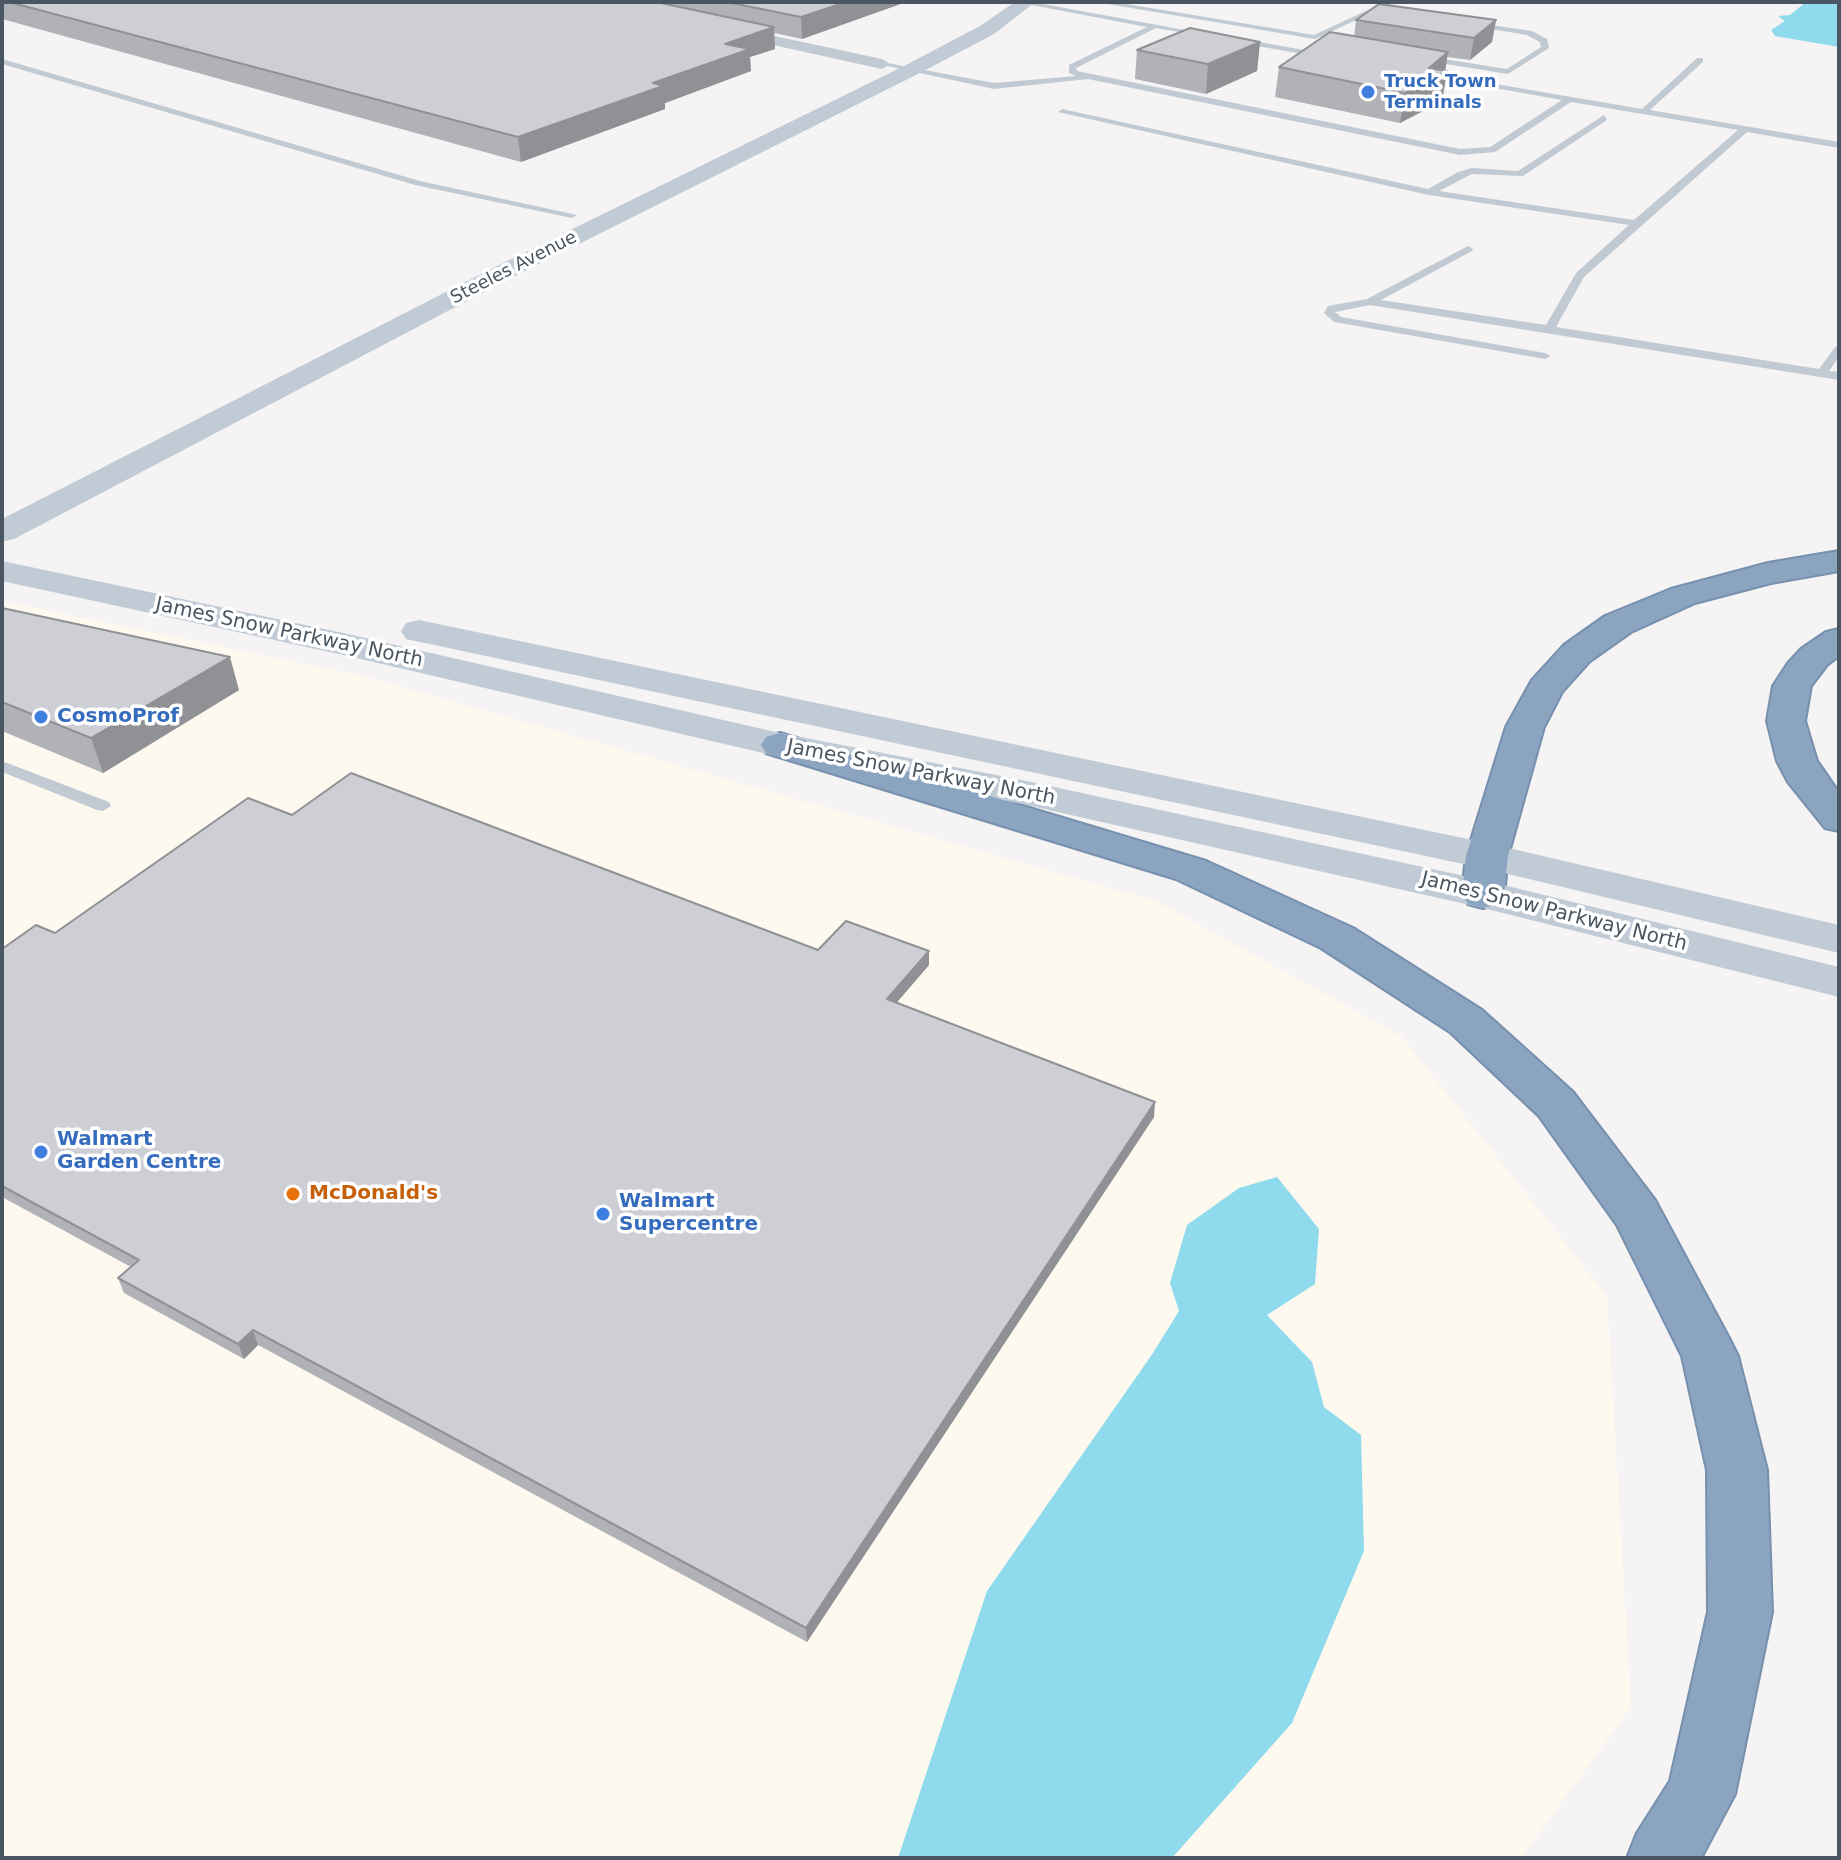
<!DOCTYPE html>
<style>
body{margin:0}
#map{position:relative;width:1841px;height:1860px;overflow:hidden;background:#f5f3f3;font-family:"DejaVu Sans",sans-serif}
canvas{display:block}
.frame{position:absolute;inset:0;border:4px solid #4a5661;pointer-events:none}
</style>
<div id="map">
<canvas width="1841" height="1860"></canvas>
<div class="frame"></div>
</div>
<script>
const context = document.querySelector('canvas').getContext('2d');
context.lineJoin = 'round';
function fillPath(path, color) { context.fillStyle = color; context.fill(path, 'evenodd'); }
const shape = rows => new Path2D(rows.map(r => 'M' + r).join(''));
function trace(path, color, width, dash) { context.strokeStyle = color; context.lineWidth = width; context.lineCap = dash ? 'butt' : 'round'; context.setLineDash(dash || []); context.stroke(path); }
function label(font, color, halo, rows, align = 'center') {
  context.font = font + ' "DejaVu Sans",sans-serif'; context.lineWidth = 7; context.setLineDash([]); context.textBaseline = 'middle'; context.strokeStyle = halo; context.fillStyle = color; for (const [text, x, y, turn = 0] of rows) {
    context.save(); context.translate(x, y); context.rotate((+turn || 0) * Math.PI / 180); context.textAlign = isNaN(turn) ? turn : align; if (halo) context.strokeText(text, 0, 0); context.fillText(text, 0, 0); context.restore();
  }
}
const commercial = shape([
 [2,601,363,676,1156,901,1401,1036,1607,1296,1631,1707,1521,1858,2,1858]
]);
const water = shape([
 [1806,2,1839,2,1839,47,1775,36,1771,30,1785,21,1778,16,1790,15],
 [1277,1177,1319,1229,1315,1284,1267,1315,1312,1362,1324,1407,1361,1435,1364,1551,1292,1723,1172,1858,898,1858,987,1591,1153,1353,1179,1311,1170,1283,1187,1225,1239,1188]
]);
const lane = shape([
 [1032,2,1212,35,1208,37,1156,28,1076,68,1077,71,1460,149,1490,147,1562,100,1422,75,1419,71,1642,109,1697,58,1703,58,1703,62,1650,110,1839,142,1839,148,1747,132,1584,277,1556,327,1819,369,1835,347,1839,346,1839,357,1829,371,1839,372,1839,380,1370,305,1335,312,1341,317,1545,353,1551,356,1545,359,1334,322,1324,313,1328,306,1367,299,1468,246,1473,249,1472,251,1381,300,1546,325,1576,273,1629,225,1429,195,1058,112,1062,109,1428,189,1458,172,1472,168,1518,171,1604,115,1607,120,1523,176,1472,174,1439,191,1634,220,1738,130,1571,102,1495,152,1460,155,1088,79,994,89,878,64,882,62,994,83,1076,76,1069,73,1069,65,1147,27,1021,3,1032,2],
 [1096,2,1114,2,1314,35,1385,2,1395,2,1315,39,1096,2],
 [1470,22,1532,31,1547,39,1549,48,1508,74,1421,60,1424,56,1507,69,1541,47,1540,42,1527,35,1473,26,1470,22],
 [1237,38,1326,54,1330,56,1326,58,1234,42,1237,38],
 [2,59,420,181,577,215,572,218,415,185,2,64,2,59],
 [2,761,109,802,111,806,103,811,97,810,2,772,2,761]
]);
const street = shape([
 [728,26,882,59,890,64,882,69,723,34,723,28,728,26]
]);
const secondary = shape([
 [1015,2,1034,3,994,34,918,74,505,281,14,539,2,542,2,519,487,271,904,66,980,26,1015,2],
 [2,561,348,634,780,733,1022,780,1483,880,1839,967,1839,997,1483,908,1022,804,780,757,348,656,2,581,2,561],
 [419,620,1487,843,1839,925,1839,953,1487,869,406,639,401,631,406,623,419,620]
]);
const highway = shape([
 [1839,551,1839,571,1771,583,1695,603,1631,632,1590,661,1562,692,1544,727,1508,856,1504,894,1498,904,1483,908,1468,904,1462,894,1466,856,1506,727,1532,680,1564,645,1605,616,1671,589,1768,563,1839,551],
 [1839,629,1839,656,1827,665,1811,686,1805,721,1817,761,1839,793,1839,831,1825,828,1788,782,1777,761,1767,721,1773,686,1788,663,1801,649,1826,632,1839,629],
 [780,733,1206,861,1353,928,1482,1010,1573,1092,1655,1200,1730,1340,1738,1356,1767,1470,1772,1612,1735,1794,1701,1858,1627,1858,1637,1833,1670,1781,1708,1612,1707,1470,1682,1356,1617,1225,1539,1116,1450,1032,1321,948,1176,879,766,753,761,745,766,737,780,733]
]);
const wall = shape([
 [2,2,906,2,802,39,774,33,775,49,750,57,751,71,665,103,665,109,521,162,2,19],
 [1356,20,1496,20,1492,42,1470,60,1447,57,1445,71,1447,71,1442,101,1400,123,1275,97,1279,67,1354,37],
 [1260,42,1257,71,1206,94,1135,79,1137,50],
 [2,608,239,690,103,773,2,731],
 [292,815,818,950,929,951,929,965,896,1003,1154,1117,807,1642,258,1345,244,1359,124,1293,118,1278,131,1267,2,1197,2,949,55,933]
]);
const shadedWall = shape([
 [846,2,906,2,802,39,801,17],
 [1496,20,1492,42,1470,60,1474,38],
 [774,27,775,49,750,57,751,71,665,103,665,109,521,162,518,137,653,83,725,44],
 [1260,42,1257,71,1206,94,1208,64],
 [1448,52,1445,73,1447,71,1442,101,1400,123,1405,93,1429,68],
 [230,657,239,690,103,773,91,738],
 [929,951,929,965,887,1014,887,999],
 [1155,1102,1154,1117,807,1642,806,1628],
 [253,1330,258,1345,244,1359,238,1344]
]);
const building = shape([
 [9,2,656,2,774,27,725,44,750,49,653,83,663,86,518,137,9,2],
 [727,2,846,2,801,17,727,2],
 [1379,4,1496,20,1474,38,1356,20,1379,4],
 [1190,28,1260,42,1208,64,1137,50,1190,28],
 [1330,32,1448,52,1429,68,1447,71,1405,93,1279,67,1330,32],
 [2,608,230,657,91,738,2,702,2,608],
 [351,773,818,950,846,921,929,951,887,999,1155,1102,806,1628,253,1330,238,1344,118,1278,139,1260,2,1186,2,949,36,925,55,933,248,798,292,815,351,773]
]);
const markers = [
 [1368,92,8,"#3f7fe0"],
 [41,717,8,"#3f7fe0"],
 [41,1152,8,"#3f7fe0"],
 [293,1194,8,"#e8710a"],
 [603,1214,8,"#3f7fe0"]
];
const farShopnames = [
 ["Truck Town",1384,82],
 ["Terminals",1384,103]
];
const farStreetnames = [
 ["Steeles Avenue",514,268,-27]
];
const streetNames = [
 ["James Snow Parkway North",289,633,12],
 ["James Snow Parkway North",921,773,11],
 ["James Snow Parkway North",1554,912,14]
];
const shopNames = [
 ["CosmoProf",57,717],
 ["Walmart",57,1140],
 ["Garden Centre",57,1163],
 ["Walmart",619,1202],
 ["Supercentre",619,1225]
];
const foodNames = [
 ["McDonald's",309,1194]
];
fillPath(commercial, '#fdf9ef');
fillPath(water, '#90daee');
trace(highway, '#7690ad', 4);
fillPath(lane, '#c1cad2');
fillPath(street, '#c1cad2');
fillPath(secondary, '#c1cbd6');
fillPath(highway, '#8ba5c1');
fillPath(wall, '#b0b2b7');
fillPath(shadedWall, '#909195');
fillPath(building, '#cdcfd5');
trace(building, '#909195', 2);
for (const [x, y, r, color] of markers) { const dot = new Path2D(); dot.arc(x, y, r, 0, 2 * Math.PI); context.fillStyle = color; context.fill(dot); trace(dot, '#fff', 3); }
label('bold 18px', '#366cbe', '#fff', farShopnames, 'left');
label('18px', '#4a5661', '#fff', farStreetnames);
label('20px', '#4a5661', '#fff', streetNames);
label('bold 20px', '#366cbe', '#fff', shopNames, 'left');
label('bold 20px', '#c56008', '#fff', foodNames, 'left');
</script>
